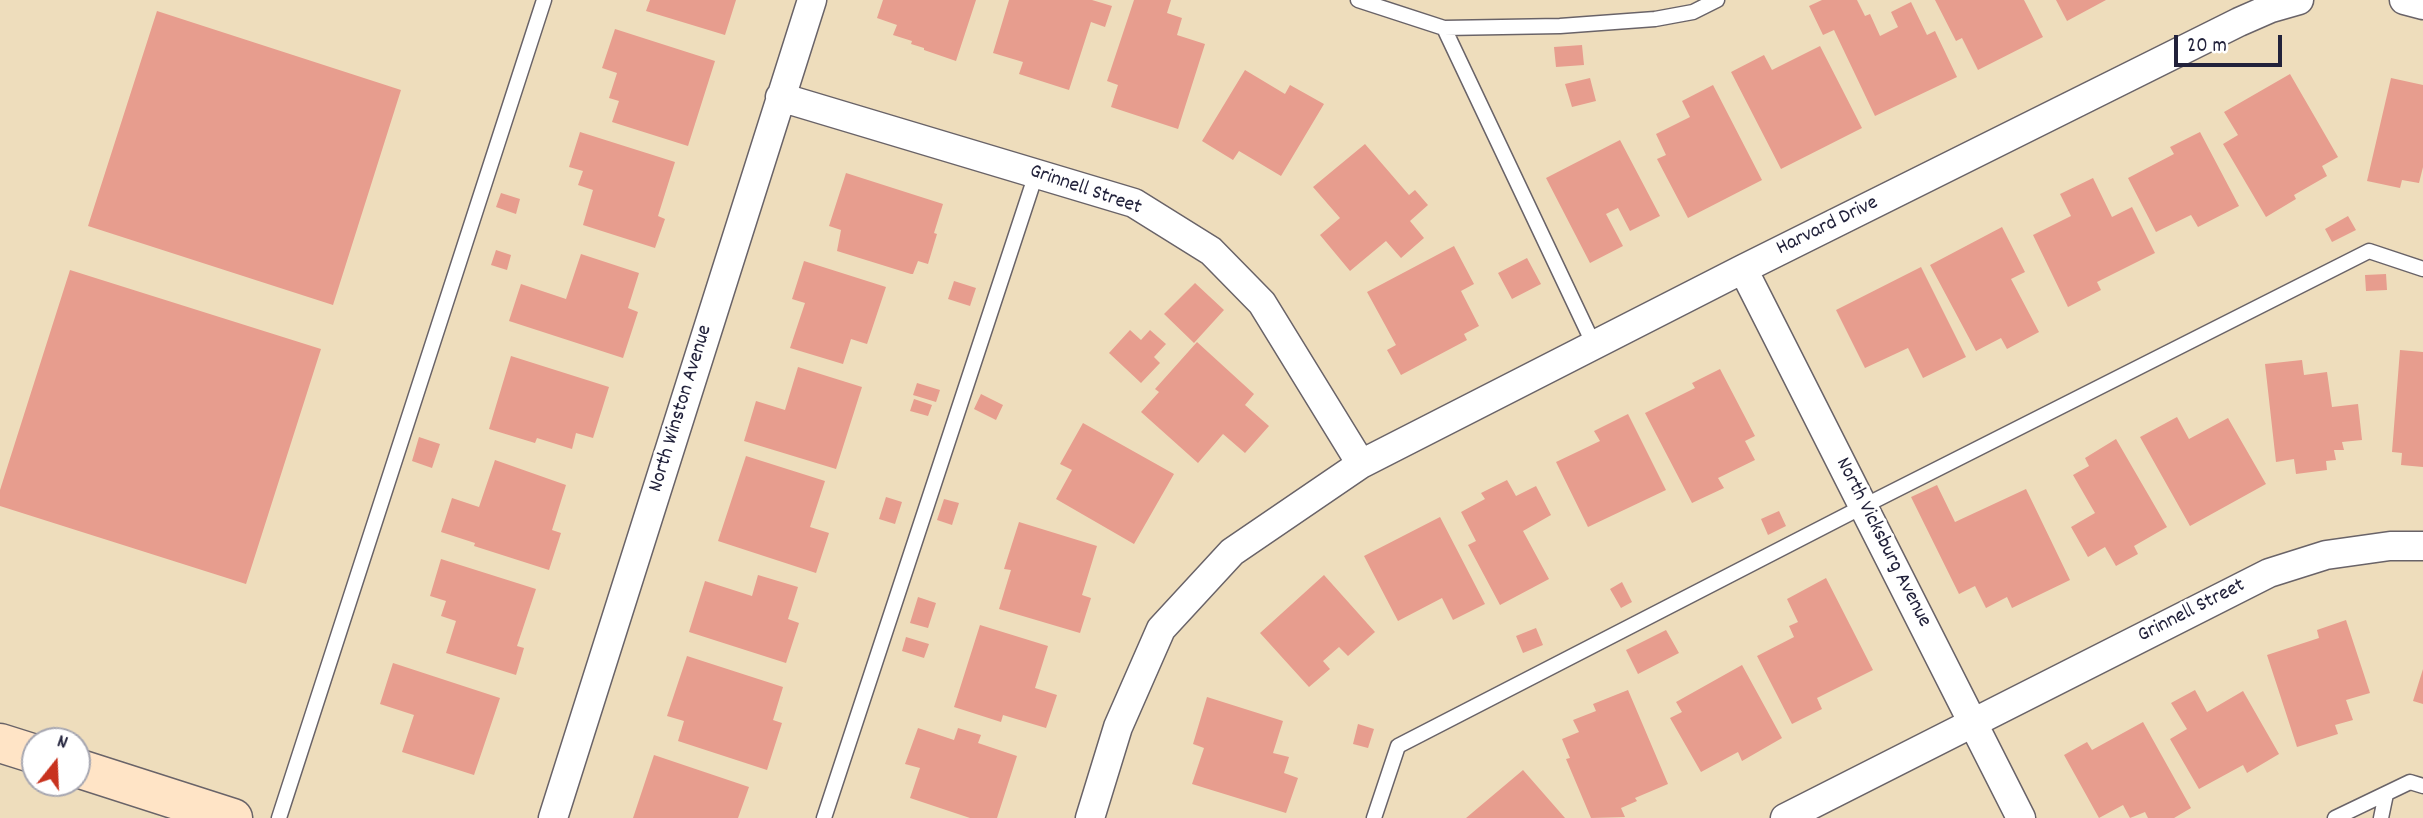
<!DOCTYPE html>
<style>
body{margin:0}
#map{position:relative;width:2423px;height:818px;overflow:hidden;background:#eeddbc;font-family:Dekko,sans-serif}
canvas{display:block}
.north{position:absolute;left:21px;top:727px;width:70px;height:70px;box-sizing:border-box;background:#fff;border:2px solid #a7a7b1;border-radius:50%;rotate:18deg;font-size:19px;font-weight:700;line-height:28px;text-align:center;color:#22223b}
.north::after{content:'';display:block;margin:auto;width:24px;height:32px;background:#c8321e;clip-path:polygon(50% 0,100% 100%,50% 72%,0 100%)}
.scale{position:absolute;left:2174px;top:35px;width:108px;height:32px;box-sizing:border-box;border:4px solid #22223b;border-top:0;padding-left:9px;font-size:21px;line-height:24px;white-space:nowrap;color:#22223b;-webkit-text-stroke:5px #fff;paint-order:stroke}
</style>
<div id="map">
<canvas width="2423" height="818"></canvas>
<div class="north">N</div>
<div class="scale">20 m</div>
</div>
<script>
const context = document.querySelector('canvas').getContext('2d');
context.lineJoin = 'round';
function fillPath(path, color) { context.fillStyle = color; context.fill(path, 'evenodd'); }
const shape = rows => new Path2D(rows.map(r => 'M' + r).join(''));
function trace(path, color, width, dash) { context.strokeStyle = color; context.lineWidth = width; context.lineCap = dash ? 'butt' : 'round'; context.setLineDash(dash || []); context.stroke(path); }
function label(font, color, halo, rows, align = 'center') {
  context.font = font + ' Dekko,sans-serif'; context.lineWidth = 6; context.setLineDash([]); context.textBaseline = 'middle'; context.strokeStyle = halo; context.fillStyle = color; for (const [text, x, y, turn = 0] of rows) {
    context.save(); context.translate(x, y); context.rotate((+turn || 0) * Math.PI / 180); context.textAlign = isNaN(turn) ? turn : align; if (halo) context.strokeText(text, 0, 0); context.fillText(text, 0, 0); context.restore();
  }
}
const building = shape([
 [650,0,736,0,725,35,646,11],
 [883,0,976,0,956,61,924,50,924,48,911,44,912,41,893,35,897,25,877,18],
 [1009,0,1092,0,1112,6,1105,27,1091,22,1069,90,1019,74,1023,62,993,53],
 [1134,0,1171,0,1167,13,1182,18,1177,35,1205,44,1178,129,1111,107,1118,85,1107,81],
 [1822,0,1857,0,1865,16,1870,14,1880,36,1898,27,1891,12,1911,2,1927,35,1935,31,1957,77,1875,116,1834,30,1823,35,1809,6],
 [1935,0,2024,0,2043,37,1978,70,1962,38,1956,41],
 [2056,0,2106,0,2067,21],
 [157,11,401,90,333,305,88,226],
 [615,29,715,61,688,146,612,122,619,101,609,98,617,73,602,68],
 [1582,45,1584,65,1556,67,1554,47],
 [1820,46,1862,128,1781,169,1731,72,1764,55,1772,70],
 [1245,70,1285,94,1290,85,1324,104,1281,176,1239,151,1233,160,1202,141],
 [2290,74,2338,157,2322,166,2327,176,2294,195,2296,199,2266,217,2223,144,2238,135,2224,112],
 [1590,78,1596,101,1572,107,1565,84],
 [2391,78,2423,85,2423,167,2419,183,2402,180,2400,188,2367,181],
 [1713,85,1762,180,1688,218,1657,159,1666,155,1656,134,1690,117,1682,101],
 [580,132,675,162,658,216,665,219,655,248,583,225,593,190,578,185,583,171,569,167],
 [2200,132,2239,206,2198,227,2191,215,2156,232,2128,178,2174,154,2170,147],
 [1620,140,1660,216,1630,231,1618,208,1606,214,1623,246,1590,263,1546,178],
 [1365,144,1409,195,1415,190,1428,205,1410,221,1424,238,1401,258,1386,241,1350,271,1320,235,1340,218,1313,187],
 [846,173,943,204,934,233,937,234,928,264,918,261,913,274,911,274,837,251,841,230,829,226],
 [2093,178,2112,217,2132,207,2155,253,2097,282,2101,290,2068,307,2033,235,2071,216,2060,194],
 [501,193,520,199,516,214,496,207],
 [2348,216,2356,230,2332,242,2325,229],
 [2002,227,2025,272,2011,279,2039,332,2007,349,2001,338,1976,351,1930,265],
 [1454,246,1474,284,1461,291,1479,326,1464,334,1467,340,1401,375,1387,350,1396,345,1367,292],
 [496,250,511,255,507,270,491,265],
 [581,254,639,273,628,308,638,312,623,358,509,321,521,284,566,299],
 [1527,258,1541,284,1512,299,1498,273],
 [804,261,886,287,867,344,851,339,843,364,790,348,805,303,792,299],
 [1921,267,1966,357,1923,378,1908,348,1865,368,1836,310],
 [70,270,321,349,246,584,0,506,0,490],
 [2386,274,2387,290,2366,291,2365,275],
 [954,281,976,288,970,306,948,299],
 [1195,283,1224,310,1194,343,1164,314],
 [1130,330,1141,340,1150,330,1166,344,1154,357,1160,363,1141,383,1109,353],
 [1197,342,1254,394,1245,405,1269,426,1245,453,1223,434,1198,463,1141,412,1159,392,1155,389],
 [2400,350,2423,352,2423,467,2401,465,2402,453,2392,452],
 [511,356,609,387,593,438,576,433,572,449,537,438,535,443,489,429],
 [2302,360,2304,375,2327,372,2332,407,2358,404,2362,440,2342,442,2344,450,2334,450,2336,460,2326,461,2327,470,2296,474,2294,459,2276,462,2265,364],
 [798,367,862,387,836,469,744,441,756,401,785,410],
 [1720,369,1755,436,1745,441,1755,460,1718,478,1724,488,1692,503,1645,413,1695,388,1692,383],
 [917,383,940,390,936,402,913,395],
 [981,394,1003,405,996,420,974,409],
 [914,399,932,405,928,416,910,411],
 [1628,414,1666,490,1588,527,1556,462,1600,441,1594,431],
 [2177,417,2189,439,2228,418,2266,484,2190,526,2140,437],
 [1083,423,1174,474,1134,544,1056,499,1072,470,1060,464],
 [419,437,440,444,432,468,412,461],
 [2116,439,2167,527,2134,546,2138,554,2116,566,2105,547,2088,557,2071,527,2095,513,2073,475,2089,466,2085,458],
 [746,456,825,481,810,527,829,533,816,573,718,541],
 [495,460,566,485,552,530,561,533,549,570,474,546,475,543,441,532,452,498,479,507],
 [1507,480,1516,496,1536,486,1551,515,1523,531,1549,579,1500,605,1468,545,1476,541,1461,512,1485,499,1481,493],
 [1937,485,1955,522,2026,489,2070,580,2012,608,2007,597,1986,608,1975,586,1959,594,1911,497],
 [886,497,902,502,895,524,879,519],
 [944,499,959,503,952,525,937,520],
 [1779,511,1786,526,1768,535,1761,519],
 [1440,517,1485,604,1453,620,1442,598,1398,621,1364,556],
 [1019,522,1097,546,1082,595,1091,598,1080,633,999,609,1011,570,1004,569],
 [441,559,536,589,517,646,524,648,516,675,446,653,456,621,441,616,446,601,430,596],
 [758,575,798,587,788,619,799,623,786,663,689,632,705,581,752,596],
 [1324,575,1375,632,1348,656,1339,647,1323,661,1330,669,1309,687,1260,633],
 [1826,578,1873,670,1817,698,1822,709,1792,724,1757,656,1794,637,1789,626,1798,622,1787,599],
 [1622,582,1632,602,1621,608,1610,589],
 [918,597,936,603,928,628,910,623],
 [2346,620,2370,693,2346,700,2353,720,2335,725,2338,734,2297,747,2267,655,2319,638,2317,630],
 [980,625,1048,646,1035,688,1057,695,1046,728,1003,715,1001,722,954,707],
 [1536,628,1543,645,1523,653,1516,636],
 [1666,630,1679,653,1638,674,1626,650],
 [906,637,929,644,924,658,902,651],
 [687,656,783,687,773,720,782,723,767,770,678,741,684,721,667,716],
 [393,663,500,698,474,775,402,752,414,715,380,704],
 [1742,665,1782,738,1742,761,1738,752,1701,772,1670,718,1682,712,1676,702],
 [2423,669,2423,704,2413,701],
 [1628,690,1668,784,1635,798,1637,801,1621,808,1625,817,1591,818,1566,759,1570,758,1562,739,1579,732,1573,720,1596,711,1593,704],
 [2195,690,2207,712,2243,691,2279,754,2247,773,2243,765,2199,789,2170,739,2187,729,2171,703],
 [1207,697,1283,721,1273,753,1289,757,1284,773,1298,778,1286,813,1192,784,1204,748,1193,744],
 [2143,722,2191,808,2174,818,2148,818,2145,812,2130,818,2123,805,2099,818,2064,755,2087,742,2092,750],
 [1358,724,1374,729,1368,748,1353,744],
 [918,728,954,740,958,728,981,735,978,743,1017,756,997,818,970,818,910,798,920,768,905,764],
 [654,755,749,787,738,818,633,818],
 [1523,770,1565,818,1466,818]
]);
const lane = shape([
 [1358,0,1444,28,1560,26,1655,19,1693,12,1717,0],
 [1444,28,1594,345],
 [279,818,544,0],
 [824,818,1036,174],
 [1374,818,1398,746,1864,506,2369,251,2423,269],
 [2335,818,2410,782,2423,786],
 [2381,818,2386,794]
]);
const street = shape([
 [2404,0,2423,5],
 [780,97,1134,203,1211,251,1262,303,1361,464],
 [1743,269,2021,818],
 [553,818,812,0],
 [1090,818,1118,727,1161,629,1232,552,1361,464,1743,269,2239,22,2271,8,2299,0],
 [1785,818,2269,573,2326,555,2390,546,2423,546]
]);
const secondary = shape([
 [0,743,35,754],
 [77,768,233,818]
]);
const streetNames = [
 ["Grinnell Street",1085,191,19],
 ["Harvard Drive",1828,227,-26],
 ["North Winston Avenue",682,409,-73],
 ["North Vicksburg Avenue",1882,543,63],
 ["Grinnell Street",2192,612,-27]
];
fillPath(building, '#e79d8e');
trace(lane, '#696368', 17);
trace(street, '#696368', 31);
trace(secondary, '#696368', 41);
trace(lane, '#fff', 14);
trace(street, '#fff', 28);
trace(secondary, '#ffe4c6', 38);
label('21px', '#22223b', '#fff', streetNames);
</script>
